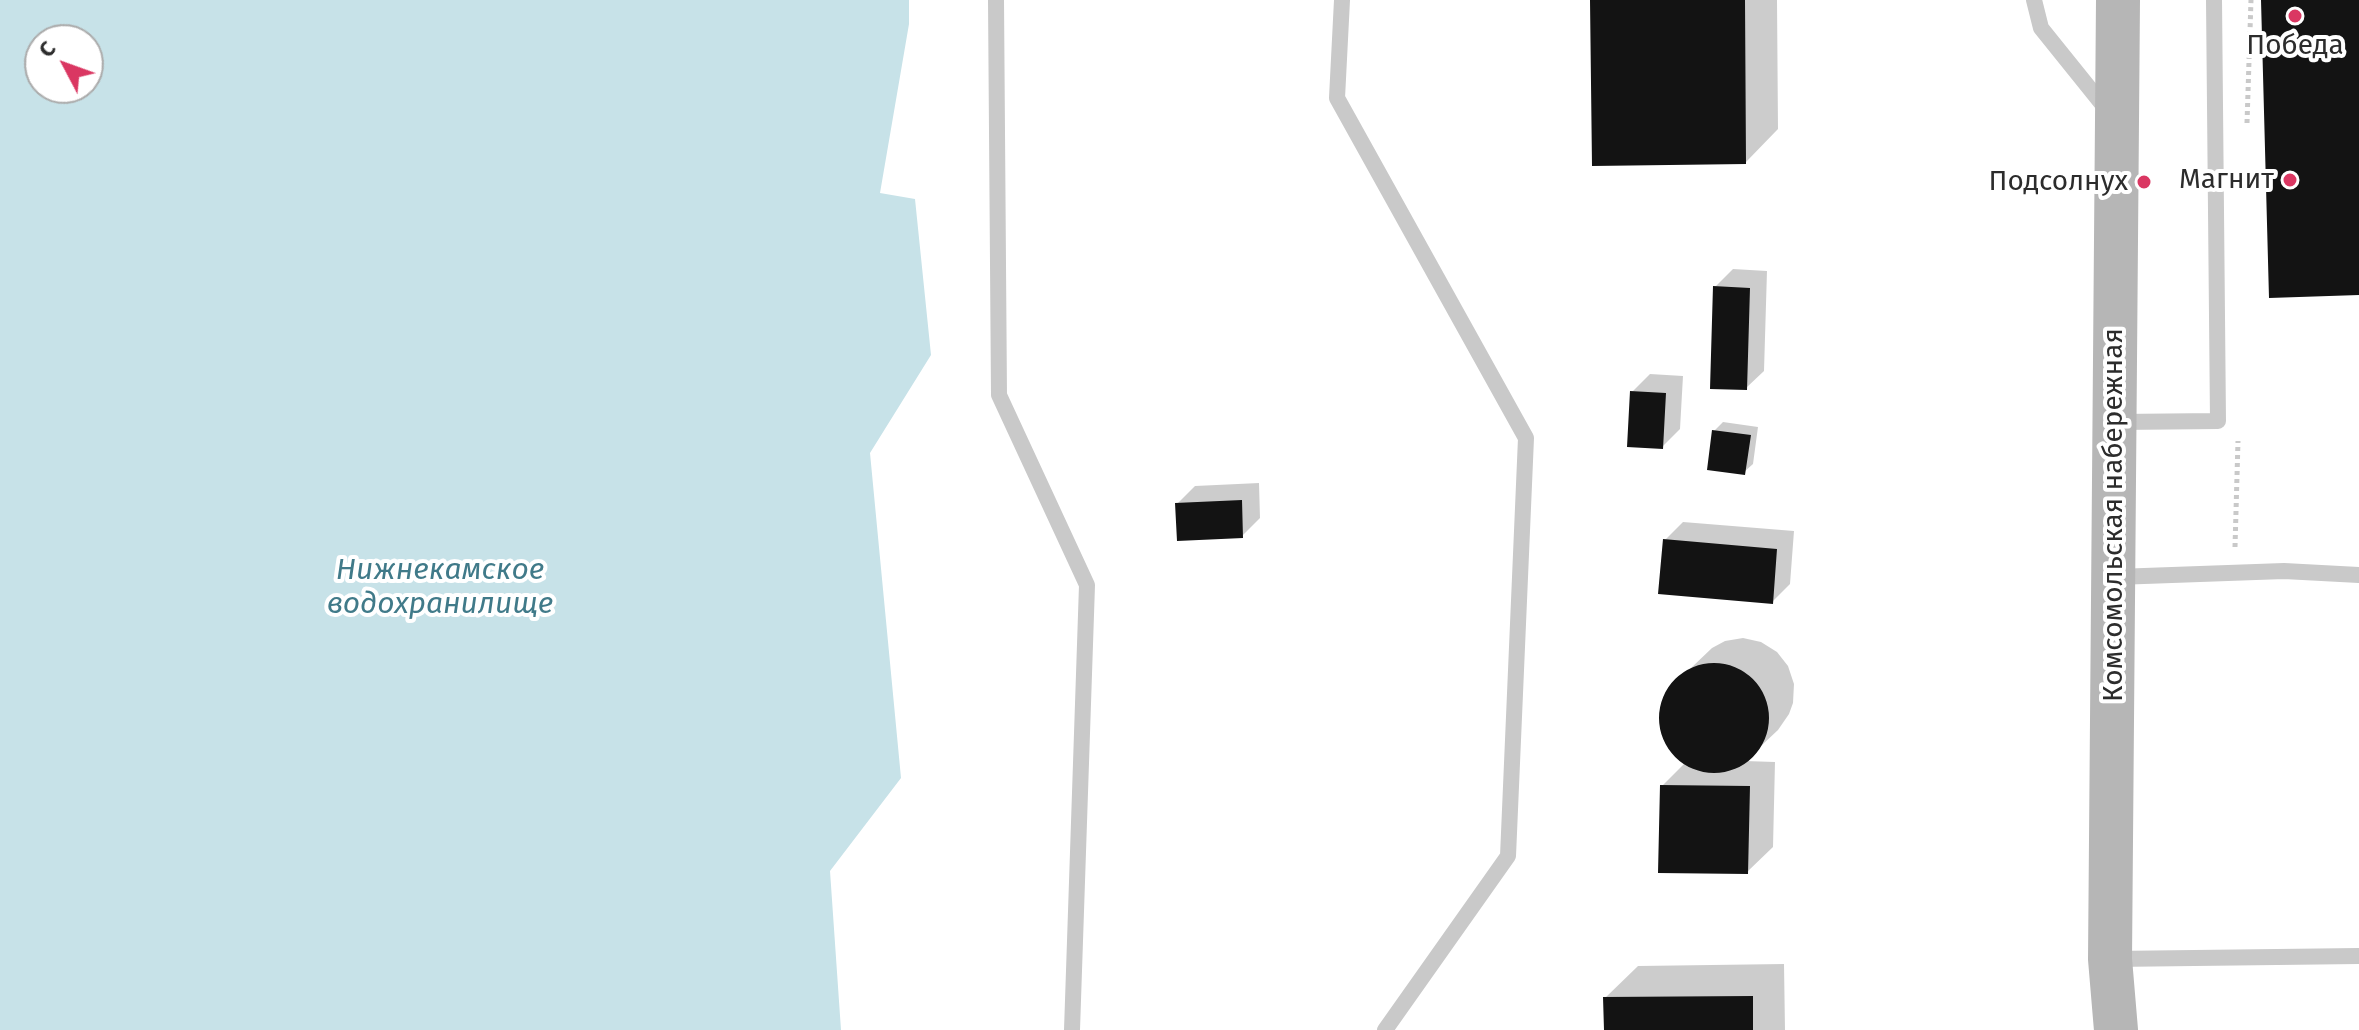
<!DOCTYPE html>
<meta charset="utf-8">
<style>
body{margin:0}
#map{position:relative;width:2359px;height:1030px;overflow:hidden;background:#fff;font-family:"Fira Sans",sans-serif}
canvas{display:block}
.north{position:absolute;left:24px;top:24px;width:80px;height:80px;box-sizing:border-box;background:#fff;border:2px solid #ababab;border-radius:50%;rotate:311deg;font-size:22px;font-weight:700;line-height:32px;text-align:center;color:#2c2c2c}
.north::after{content:'';display:block;margin:auto;width:28px;height:36px;background:#da3762;clip-path:polygon(50% 0,100% 100%,50% 72%,0 100%)}
</style>
<div id="map">
<canvas width="2359" height="1030"></canvas>
<div class="north">С</div>
</div>
<script>
const context = document.querySelector('canvas').getContext('2d');
context.lineJoin = 'round';
function fillPath(path, color) { context.fillStyle = color; context.fill(path, 'evenodd'); }
const shape = rows => new Path2D(rows.map(r => 'M' + r).join(''));
function trace(path, color, width, dash) { context.strokeStyle = color; context.lineWidth = width; context.lineCap = dash ? 'butt' : 'round'; context.setLineDash(dash || []); context.stroke(path); }
function label(font, color, halo, rows, align = 'center') {
  context.font = font + ' "Fira Sans",sans-serif'; context.lineWidth = 8; context.setLineDash([]); context.textBaseline = 'middle'; context.strokeStyle = halo; context.fillStyle = color; for (const [text, x, y, turn = 0] of rows) {
    context.save(); context.translate(x, y); context.rotate((+turn || 0) * Math.PI / 180); context.textAlign = isNaN(turn) ? turn : align; if (halo) context.strokeText(text, 0, 0); context.fillText(text, 0, 0); context.restore();
  }
}
const water = shape([
 [0,0,909,0,909,24,880,193,915,199,931,355,870,453,901,778,830,871,841,1030,0,1030],
 [40,40,88,40,88,88,40,88]
]);
const shadow = shape([
 [1592,0,1777,0,1778,129,1746,162],
 [1733,269,1767,271,1764,371,1746,388,1715,287],
 [1650,374,1683,376,1680,429,1662,447,1632,392],
 [1723,422,1758,427,1753,464,1744,472,1714,431],
 [1259,483,1260,518,1242,536,1177,504,1195,486],
 [1683,522,1794,531,1790,584,1772,602,1665,540],
 [1743,638,1761,642,1777,652,1788,666,1794,684,1793,703,1789,714,1778,730,1745,761,1775,762,1773,847,1747,872,1662,786,1685,763,1671,749,1661,722,1663,704,1671,687,1712,648,1725,641],
 [1784,964,1785,1030,1606,1030,1605,998,1638,966]
]);
const building = shape([
 [1590,0,1745,0,1746,164,1592,166],
 [2261,0,2359,0,2359,295,2269,298],
 [1713,286,1750,288,1747,390,1710,389],
 [1630,391,1666,393,1663,449,1627,447],
 [1712,430,1751,435,1745,475,1707,470],
 [1242,500,1243,538,1177,541,1175,503],
 [1663,539,1777,549,1773,604,1658,594],
 '1659 718a55 55 0 1 1 110 0a55 55 0 1 1-110 0Z',
 [1660,785,1750,786,1748,874,1658,873],
 [1753,996,1753,1030,1604,1030,1603,997]
]);
const path = shape([
 [2247,123,2251,0],
 [2235,547,2238,441]
]);
const lane = shape([
 [996,0,999,395,1087,585,1072,1030],
 [1342,0,1337,98,1526,438,1508,856,1385,1030],
 [2034,0,2041,28,2107,110],
 [2118,422,2218,421,2214,0],
 [2116,577,2284,571,2359,575],
 [2112,959,2359,956]
]);
const secondary = shape([
 [2116,1030,2110,959,2118,0]
]);
const markers = [
 [2295,16,8,"#da3762"],
 [2290,180,8,"#da3762"],
 [2144,182,8,"#da3762"]
];
const poiNames = [
 ["Победа",2295,46,"center"],
 ["Магнит",2274,180],
 ["Подсолнух",2128,182]
];
const streetNames = [
 ["Комсомольская набережная",2114,515,-90]
];
const waterNames = [
 ["Нижнекамское",440,571],
 ["водохранилище",440,605]
];
fillPath(water, '#c7e2e8');
fillPath(shadow, '#0003');
fillPath(building, '#131313');
trace(path, '#c9c9c9', 5, [4, 4]);
trace(lane, '#c9c9c9', 16);
trace(secondary, '#b6b6b6', 44);
for (const [x, y, r, color] of markers) { const dot = new Path2D(); dot.arc(x, y, r, 0, 2 * Math.PI); context.fillStyle = color; context.fill(dot); trace(dot, '#fff', 3); }
label('28px', '#2c2c2c', '#fff', poiNames, 'right');
label('28px', '#2c2c2c', '#fff', streetNames);
label('italic 30px', '#407a89', '#fff', waterNames);
</script>
